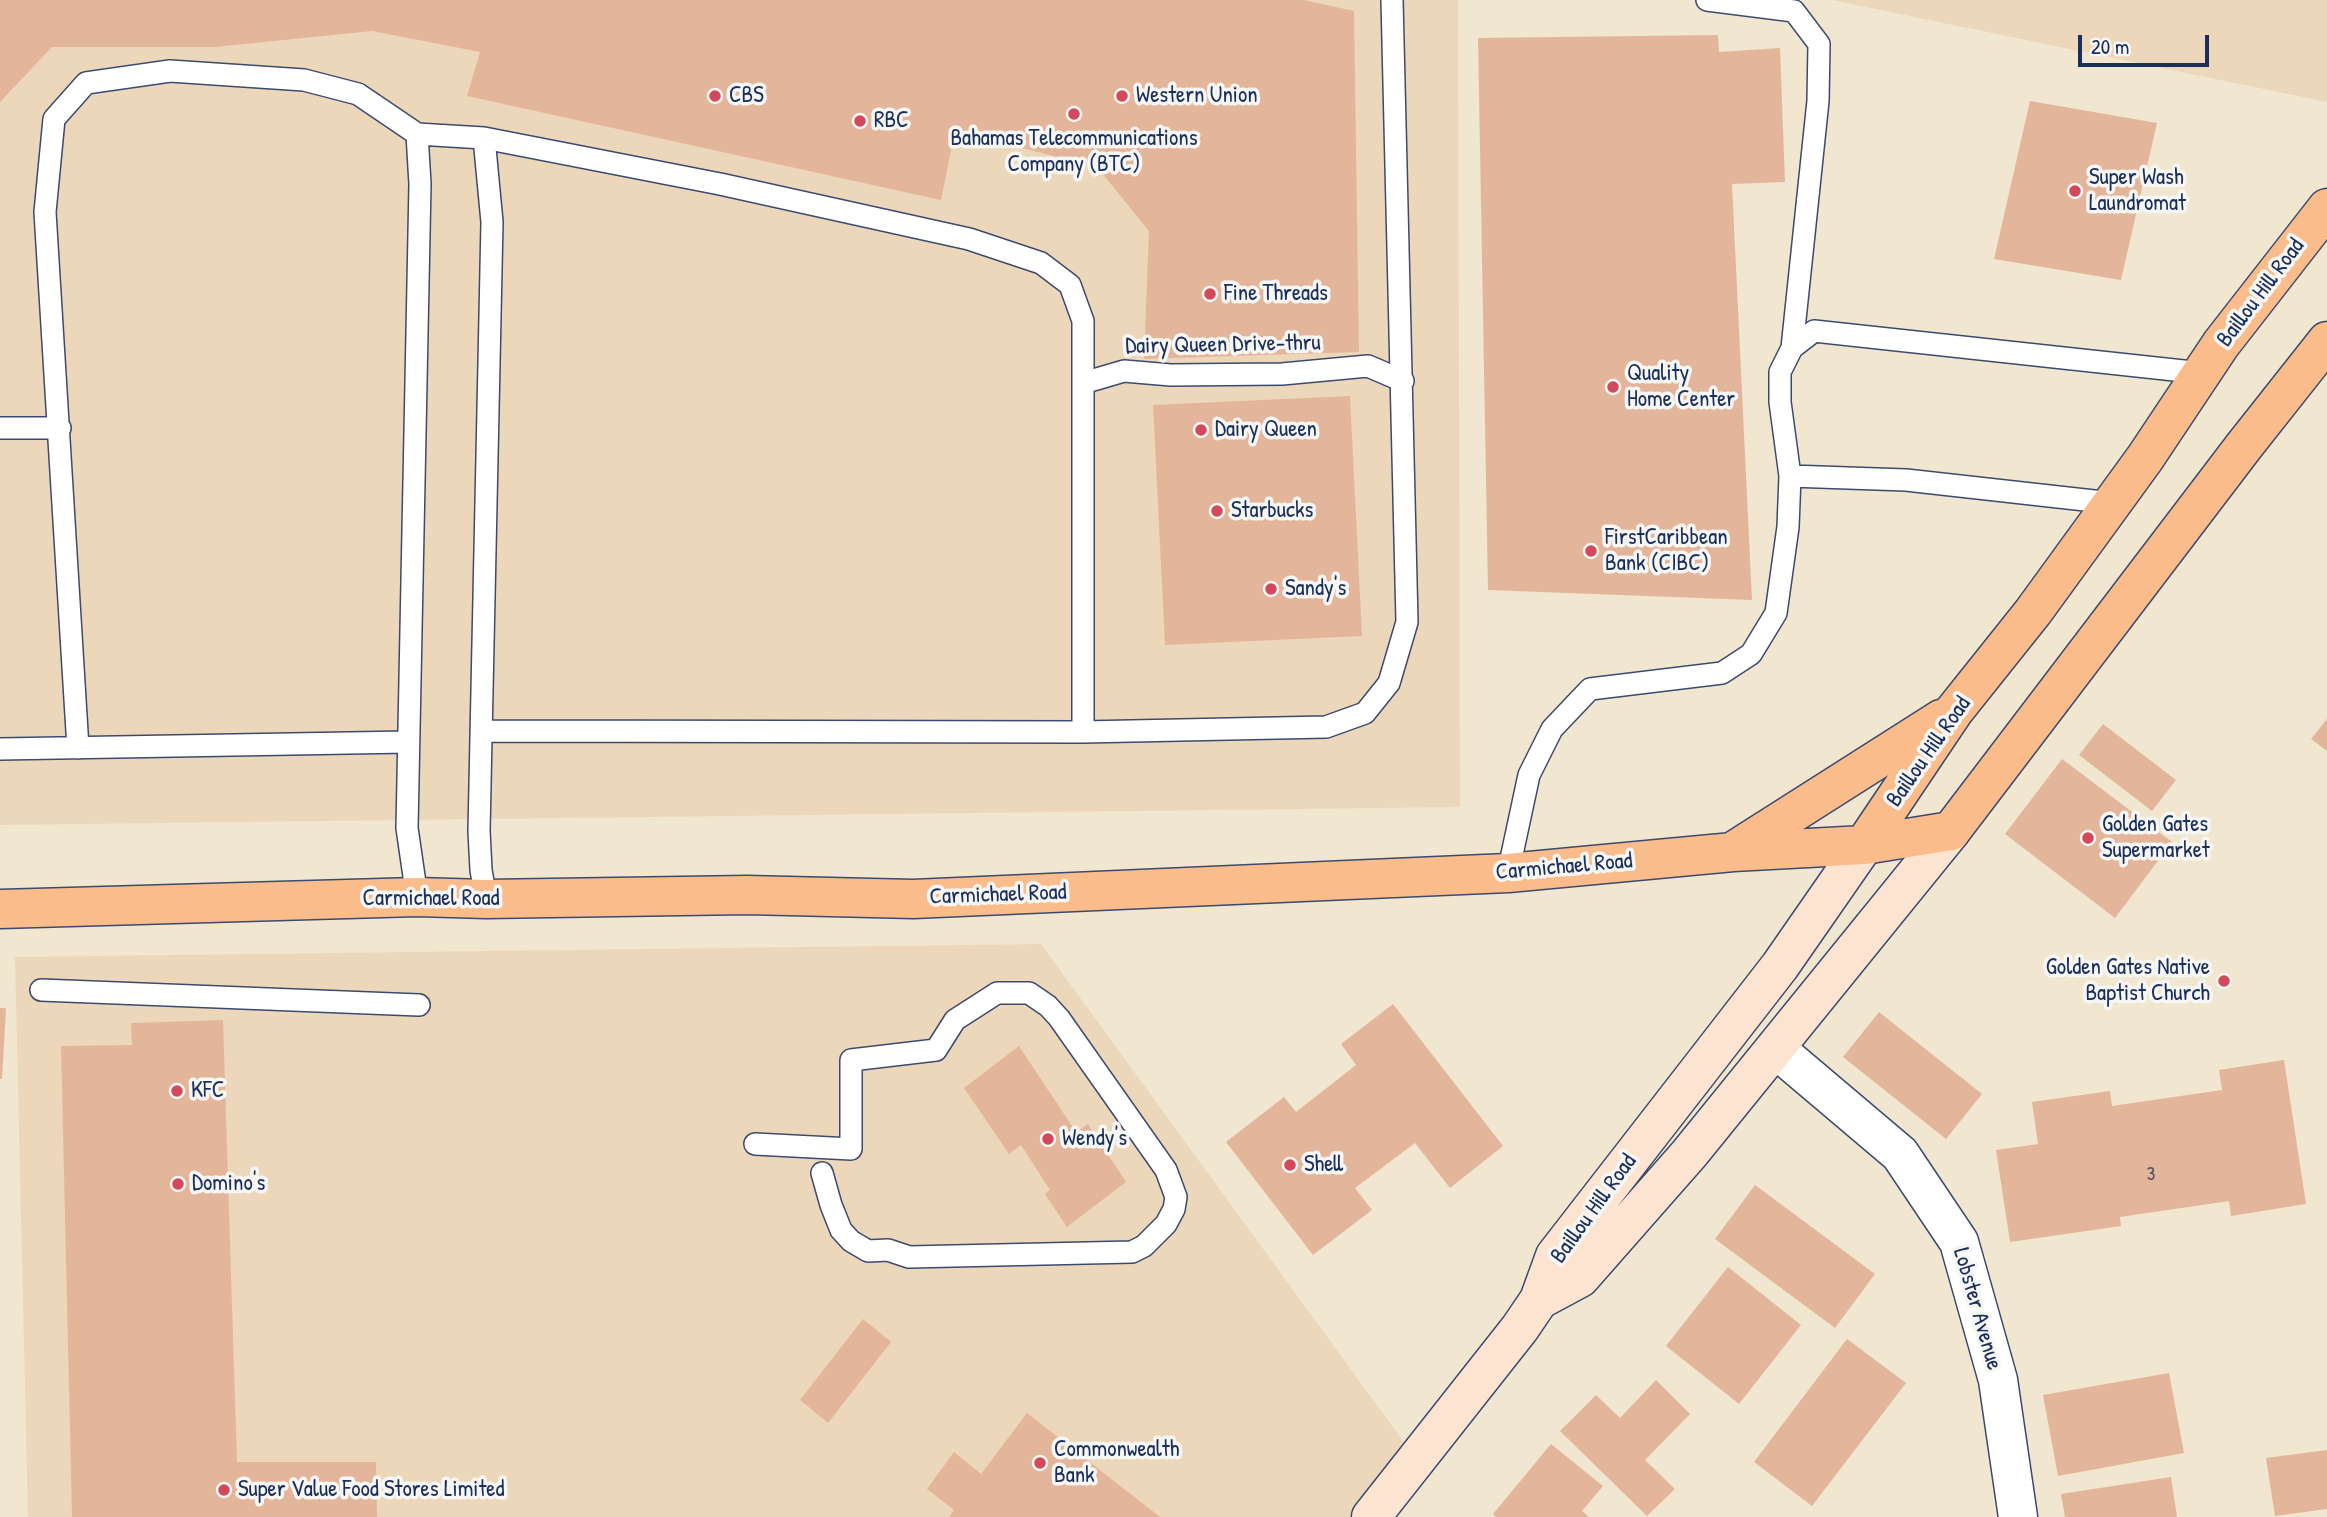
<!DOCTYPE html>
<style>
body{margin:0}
#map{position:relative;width:2327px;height:1517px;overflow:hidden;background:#f1e6cf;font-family:"Patrick Hand",sans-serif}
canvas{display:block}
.scale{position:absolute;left:2078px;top:35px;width:131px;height:32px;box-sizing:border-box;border:4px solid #1b2f5e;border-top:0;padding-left:9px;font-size:21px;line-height:24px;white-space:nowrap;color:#1b2f5e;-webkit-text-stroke:5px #f6f6f2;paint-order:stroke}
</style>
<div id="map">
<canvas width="2327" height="1517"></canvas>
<div class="scale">20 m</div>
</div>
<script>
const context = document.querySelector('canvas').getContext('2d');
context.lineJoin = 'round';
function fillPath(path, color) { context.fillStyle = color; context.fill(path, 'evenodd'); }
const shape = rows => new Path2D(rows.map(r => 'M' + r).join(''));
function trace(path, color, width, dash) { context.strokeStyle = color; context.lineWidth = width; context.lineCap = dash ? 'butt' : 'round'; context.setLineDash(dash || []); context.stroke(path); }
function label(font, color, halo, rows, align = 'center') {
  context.font = font + ' "Patrick Hand",sans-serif'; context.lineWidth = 7; context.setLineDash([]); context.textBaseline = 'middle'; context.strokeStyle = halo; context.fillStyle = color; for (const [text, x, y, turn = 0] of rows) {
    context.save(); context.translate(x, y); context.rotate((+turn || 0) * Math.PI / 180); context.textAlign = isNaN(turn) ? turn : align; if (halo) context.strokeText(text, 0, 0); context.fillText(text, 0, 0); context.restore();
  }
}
const built = shape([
 [0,0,1458,0,1460,807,0,825],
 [1832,0,2327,0,2327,102],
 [1041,944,1411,1452,1359,1517,28,1517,15,957]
]);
const building = shape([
 [0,0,1304,0,1354,11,1359,352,1144,359,1149,231,1097,167,955,131,941,200,467,96,480,52,372,31,215,47,52,47,0,102],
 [1718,35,1719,52,1780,48,1785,182,1732,184,1752,600,1488,590,1478,38],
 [2030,101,2157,123,2121,280,1994,259],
 [1350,396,1362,636,1165,645,1153,405],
 [2327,719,2327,751,2311,739],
 [2103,724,2176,780,2152,811,2079,755],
 [2062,759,2172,842,2115,918,2005,834],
 [1393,1004,1503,1146,1450,1188,1415,1143,1355,1188,1372,1210,1313,1255,1226,1142,1284,1097,1296,1112,1356,1065,1341,1044],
 [0,1008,6,1008,2,1079,0,1079],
 [1879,1012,1982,1094,1946,1139,1843,1057],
 [223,1020,237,1462,376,1462,377,1517,72,1517,61,1046,132,1045,131,1023],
 [1019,1046,1076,1132,1088,1124,1126,1182,1067,1227,1045,1194,1050,1190,1021,1145,1009,1154,964,1088],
 [2284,1060,2306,1204,2231,1216,2229,1201,2120,1217,2121,1226,2010,1242,1996,1150,2038,1144,2032,1102,2110,1091,2112,1106,2222,1090,2219,1070],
 [1755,1185,1875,1274,1835,1328,1715,1239],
 [1728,1267,1801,1325,1739,1404,1666,1346],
 [863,1319,891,1342,828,1423,800,1400],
 [1847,1339,1906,1383,1812,1506,1754,1462],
 [2169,1373,2184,1453,2058,1476,2043,1395],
 [1656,1380,1690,1414,1645,1460,1675,1489,1647,1516,1560,1431,1596,1395,1620,1418],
 [1027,1413,1160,1517,949,1517,954,1510,927,1489,954,1452,981,1474],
 [1551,1444,1603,1486,1582,1511,1589,1517,1496,1517,1493,1514],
 [2327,1450,2327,1509,2275,1516,2266,1458],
 [2171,1477,2177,1517,2065,1517,2061,1494]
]);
const lane = shape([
 [1707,0,1794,11,1819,44,1818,101,1792,348],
 [484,138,492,222,479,831,481,870,486,899],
 [1083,383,1124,371,1171,375,1282,374,1368,366,1403,381],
 [0,428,60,428],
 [1790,476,1906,480,2112,503],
 [481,731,1083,732,1326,727,1365,713,1389,683,1407,622,1392,0],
 [78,748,45,212,54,119,86,83,170,71,304,80,358,94,417,134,484,138,720,184,969,239,1041,263,1070,285,1083,321,1083,732],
 [0,749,408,742],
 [1508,873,1529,775,1552,729,1590,689,1722,673,1751,654,1776,613,1788,527,1790,476,1780,402,1780,372,1792,348,1814,331,2202,373],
 [417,897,407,828,420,184,417,134],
 [41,990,419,1005],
 [755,1144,851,1149,851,1060,936,1050,955,1020,997,993,1029,993,1048,1006,1059,1018,1166,1170,1176,1197,1174,1209,1166,1224,1144,1246,1132,1252,909,1257,888,1250,868,1251,851,1241,841,1230,831,1205,822,1173]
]);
const street = shape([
 [1776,1049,1900,1154,1959,1242,1998,1380,2018,1517]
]);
const secondary = shape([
 [1539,1300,1580,1278,1689,1154,1951,831],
 [1371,1517,1520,1328,1539,1300,1555,1256,1780,966,1864,845]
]);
const primary = shape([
 [1864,845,1954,711,2033,612,2145,458,2221,344,2327,208],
 [1735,850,1941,719],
 [0,909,417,897,486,899,747,895,913,899,1508,873,1733,852,1864,845,1951,831,2244,446,2327,341]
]);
const markers = [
 [715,96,7,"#d1495b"],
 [1122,96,7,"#d1495b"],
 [1074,114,7,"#d1495b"],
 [860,121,7,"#d1495b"],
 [2075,191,7,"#d1495b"],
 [1210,294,7,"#d1495b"],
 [1613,387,7,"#d1495b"],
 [1201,430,7,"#d1495b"],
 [1217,511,7,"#d1495b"],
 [1591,551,7,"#d1495b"],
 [1271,589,7,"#d1495b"],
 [2088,838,7,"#d1495b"],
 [2224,981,7,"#d1495b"],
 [177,1091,7,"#d1495b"],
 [1048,1139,7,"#d1495b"],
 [1290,1165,7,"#d1495b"],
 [178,1184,7,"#d1495b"],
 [1040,1463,7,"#d1495b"],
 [224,1490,7,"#d1495b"]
];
const numberNames = [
 ["3",2151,1175]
];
const poiNames = [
 ["CBS",729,96],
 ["Western Union",1136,96],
 ["RBC",874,121],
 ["Bahamas Telecommunications",1074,139,"center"],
 ["Company (BTC)",1074,165,"center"],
 ["Super Wash",2089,178],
 ["Laundromat",2089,204],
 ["Fine Threads",1224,294],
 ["Quality",1627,374],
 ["Home Center",1627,400],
 ["Dairy Queen",1215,430],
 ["Starbucks",1231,511],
 ["FirstCaribbean",1605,538],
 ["Bank (CIBC)",1605,564],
 ["Sandy's",1285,589],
 ["Golden Gates",2102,825],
 ["Supermarket",2102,851],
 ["Golden Gates Native",2210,968,"right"],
 ["Baptist Church",2210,994,"right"],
 ["KFC",191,1091],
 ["Wendy's",1062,1139],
 ["Shell",1304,1165],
 ["Domino's",192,1184],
 ["Commonwealth",1054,1450],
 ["Bank",1054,1476],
 ["Super Value Food Stores Limited",238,1490]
];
const streetNames = [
 ["Baillou Hill Road",2261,293,-53],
 ["Dairy Queen Drive-thru",1223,345,-1],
 ["Baillou Hill Road",1929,752,-55],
 ["Carmichael Road",1564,867,-5],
 ["Carmichael Road",998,895,-2],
 ["Carmichael Road",431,899],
 ["Baillou Hill Road",1594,1209,-54],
 ["Lobster Avenue",1977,1309,74]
];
fillPath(built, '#edd7bb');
fillPath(building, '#e3b69b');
trace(lane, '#3b4a6f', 24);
trace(street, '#3b4a6f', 41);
trace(secondary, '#3b4a6f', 41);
trace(primary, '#3b4a6f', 41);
trace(lane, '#fff', 21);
trace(street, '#fff', 38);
trace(secondary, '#fde4d0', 38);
trace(primary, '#f9bc8a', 38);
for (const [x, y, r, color] of markers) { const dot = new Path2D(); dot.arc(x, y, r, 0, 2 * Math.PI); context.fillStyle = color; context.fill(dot); trace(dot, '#f6f6f2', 2.5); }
label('19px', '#4d516d', null, numberNames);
label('23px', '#1b2f5e', '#f6f6f2', poiNames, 'left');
label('23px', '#1b2f5e', '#f6f6f2', streetNames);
</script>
